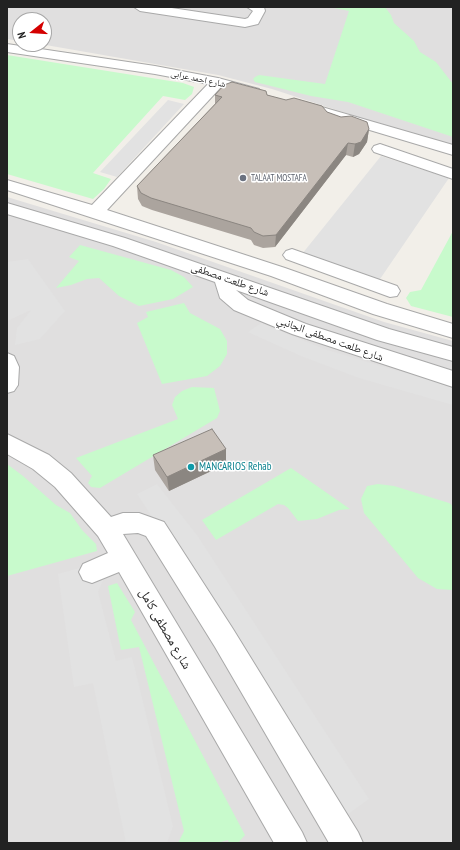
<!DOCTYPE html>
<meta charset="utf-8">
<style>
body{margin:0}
#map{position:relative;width:460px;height:850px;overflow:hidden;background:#f2efe9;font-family:"PT Sans Narrow",sans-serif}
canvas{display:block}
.frame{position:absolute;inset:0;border:8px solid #222;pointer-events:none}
.north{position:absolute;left:12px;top:12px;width:40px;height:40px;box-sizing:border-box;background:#fff;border:1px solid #a7a7a7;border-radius:50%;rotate:253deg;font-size:11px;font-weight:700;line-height:16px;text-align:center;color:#222}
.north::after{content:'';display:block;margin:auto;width:14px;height:18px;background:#d40000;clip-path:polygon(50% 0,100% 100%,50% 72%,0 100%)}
</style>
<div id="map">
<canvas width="460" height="850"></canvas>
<div class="frame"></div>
<div class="north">N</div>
</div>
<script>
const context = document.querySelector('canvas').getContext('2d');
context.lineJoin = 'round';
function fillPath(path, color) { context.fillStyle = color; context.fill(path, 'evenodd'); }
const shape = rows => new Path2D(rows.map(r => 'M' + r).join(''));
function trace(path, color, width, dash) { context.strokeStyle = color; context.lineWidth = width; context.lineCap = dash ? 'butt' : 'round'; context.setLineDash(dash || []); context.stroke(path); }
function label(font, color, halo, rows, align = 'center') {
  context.font = font + ' "PT Sans Narrow","Noto Naskh Arabic",sans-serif'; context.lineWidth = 3; context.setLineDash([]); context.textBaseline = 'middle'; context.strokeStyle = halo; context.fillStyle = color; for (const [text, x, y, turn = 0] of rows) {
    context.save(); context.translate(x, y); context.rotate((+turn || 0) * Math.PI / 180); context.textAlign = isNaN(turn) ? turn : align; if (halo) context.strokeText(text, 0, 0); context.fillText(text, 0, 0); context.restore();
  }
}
const residential = shape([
 [7,7,453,7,453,148,272,89,218,75,40,44,44,44,44,20,20,20,20,41,7,39],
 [7,197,156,242,384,322,453,341,453,843,7,843]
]);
const park = shape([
 [330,7,385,7,391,15,394,23,414,41,420,52,436,62,453,84,453,137,348,102,311,96,255,82,253,79,255,77,259,75,325,84,349,11],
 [7,55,183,83,194,87,192,94,185,100,163,96,93,173,111,179,104,189,93,199,7,174],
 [453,231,453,317,411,306,406,298,410,292,421,290],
 [80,245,171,270,184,277,193,287,173,299,139,306,119,296,99,278,87,279,71,285,56,288,79,261,69,257],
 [184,303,190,313,220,329,227,341,227,354,220,366,207,376,162,384,137,323,148,317,146,312],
 [192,387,214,388,220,411,217,418,100,488,91,487,88,483,92,476,76,458,178,419,172,405,175,397,182,391],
 [7,464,23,476,56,505,70,513,82,530,96,544,97,551,7,576],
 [291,468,350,509,339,510,317,519,298,521,288,508,284,505,278,504,216,540,202,520],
 [378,484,394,486,449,503,453,506,453,590,437,589,418,578,364,513,361,499,367,486],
 [117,583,135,612,131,620,245,835,238,843,229,843,228,840,217,843,178,843,184,831,139,647,121,650,108,586]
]);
const parking = shape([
 [168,100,184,104,117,177,100,172],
 [381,156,449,178,378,282,302,254],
 [28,259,65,311,40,339,15,345,17,328,31,310,7,321,7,262],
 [261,323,324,349,394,370,453,384,453,405,359,378,301,356,248,332],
 [157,484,197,535,369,799,347,815,137,494],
 [90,565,104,578,98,592,116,661,132,657,173,826,167,843,126,843,93,683,74,687,58,574]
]);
const minor = shape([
 [134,7,165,7,245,19,248,18,253,11,247,7,264,7,265,11,258,24,245,27,140,11,134,7],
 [7,44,155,66,218,78,259,89,261,92,259,95,254,96,221,87,107,210,285,268,387,304,453,324,453,338,373,314,271,276,7,190,7,180,92,205,208,84,155,74,7,52,7,44],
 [308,103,453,145,453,155,303,110,301,107,303,104,308,103],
 [380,144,453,169,453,179,374,152,372,149,374,146,380,144],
 [7,203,125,238,389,329,453,347,453,361,377,340,236,290,248,300,306,324,453,371,453,387,292,334,234,310,220,298,215,282,113,246,7,214,7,203],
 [292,249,397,286,400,291,397,296,390,297,286,259,283,255,286,251,292,249],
 [7,353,14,356,19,367,18,385,14,391,7,393,7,353],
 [7,434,49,455,71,473,111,517,123,513,139,513,164,522,233,629,358,832,363,843,329,843,215,647,146,536,138,533,123,534,302,832,307,843,274,843,119,572,92,583,83,580,79,572,83,564,108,553,98,536,55,487,33,469,7,454,7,434]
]);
const wall = shape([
 [215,95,267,95,327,112,369,129,367,142,359,154,353,157,346,155,275,247,263,248,254,245,251,240,152,210,142,206,138,199,137,186,215,104],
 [226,449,226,464,169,491,155,470,153,455]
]);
const shadedWall = shape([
 [369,129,367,142,359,154,353,157,355,144],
 [348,143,346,155,275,247,276,235],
 [226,449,226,464,169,491,167,477]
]);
const building = shape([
 [232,82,266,91,267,95,286,100,294,98,322,106,327,112,341,117,351,116,367,122,369,129,361,142,355,144,348,143,276,235,263,236,254,232,251,228,151,198,141,193,137,186,222,97,215,95,224,85,232,82],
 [212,429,226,449,167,477,153,455,212,429]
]);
const markers = [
 [243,178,4,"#6b7280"],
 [191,467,4,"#0f9aa8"]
];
const farStreetnames = [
 ["شارع احمد عرابى",198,79,12]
];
const farWorshipnames = [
 ["TALAAT MOSTAFA",251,178]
];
const streetNames = [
 ["شارع طلعت مصطفى",230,280,19],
 ["شارع طلعت مصطفى الجانبي",330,339,20]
];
const cultureNames = [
 ["MANCARIOS Rehab",199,467]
];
const nearStreetnames = [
 ["شارع مصطفى كامل",165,629,60]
];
fillPath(residential, '#e0dfdf');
fillPath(park, '#c8facc');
fillPath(parking, '#e2e2e2');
trace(minor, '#a9a9a9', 2);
fillPath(minor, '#fff');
fillPath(wall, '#aba49e');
fillPath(shadedWall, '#8b8681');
fillPath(building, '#c7bfb8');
trace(building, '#8b8681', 1);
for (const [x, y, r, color] of markers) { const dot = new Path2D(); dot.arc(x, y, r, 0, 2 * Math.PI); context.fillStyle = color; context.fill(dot); trace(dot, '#fff', 1.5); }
label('9px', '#222', '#fff', farStreetnames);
label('9px', '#5b616d', '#fff', farWorshipnames, 'left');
label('11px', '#222', '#fff', streetNames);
label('11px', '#0d838f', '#fff', cultureNames, 'left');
label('13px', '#222', '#fff', nearStreetnames);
</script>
